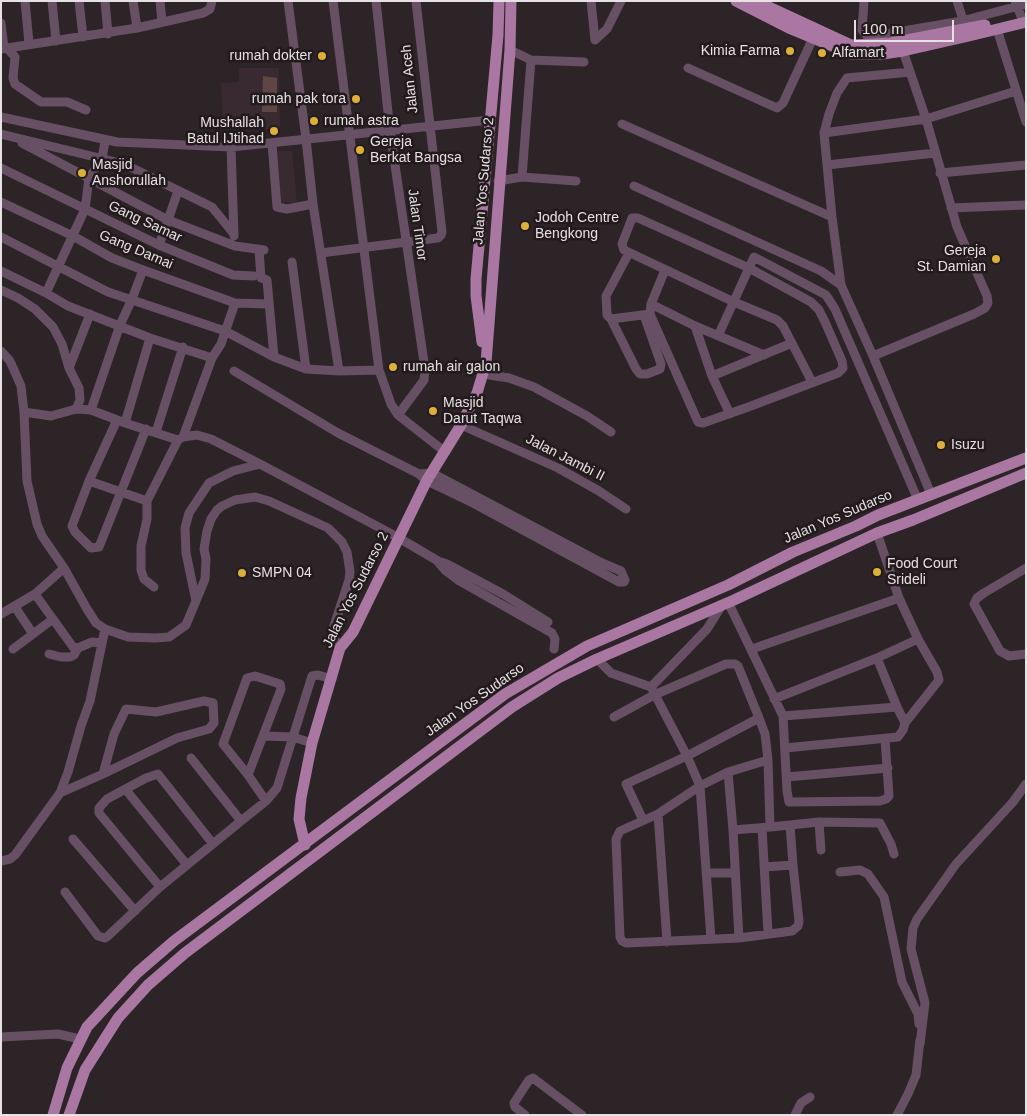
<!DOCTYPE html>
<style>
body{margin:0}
#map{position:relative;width:1027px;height:1116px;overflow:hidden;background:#2c2427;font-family:Helvetica,sans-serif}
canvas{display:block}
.frame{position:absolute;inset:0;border:2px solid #e6e1e3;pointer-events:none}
.scale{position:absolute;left:854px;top:20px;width:100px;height:22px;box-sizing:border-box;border:2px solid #e6e1e3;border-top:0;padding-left:6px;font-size:15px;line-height:18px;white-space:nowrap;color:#e6e1e3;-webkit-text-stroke:4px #221a1d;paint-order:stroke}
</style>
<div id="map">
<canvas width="1027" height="1116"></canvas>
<div class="frame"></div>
<div class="scale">100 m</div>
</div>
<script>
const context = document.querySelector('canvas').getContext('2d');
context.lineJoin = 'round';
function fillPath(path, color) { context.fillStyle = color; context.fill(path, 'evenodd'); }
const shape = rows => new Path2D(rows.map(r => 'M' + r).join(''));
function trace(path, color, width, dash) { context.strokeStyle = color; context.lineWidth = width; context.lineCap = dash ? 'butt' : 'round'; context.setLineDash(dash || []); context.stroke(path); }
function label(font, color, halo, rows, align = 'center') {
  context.font = font + ' Helvetica,sans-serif'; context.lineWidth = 5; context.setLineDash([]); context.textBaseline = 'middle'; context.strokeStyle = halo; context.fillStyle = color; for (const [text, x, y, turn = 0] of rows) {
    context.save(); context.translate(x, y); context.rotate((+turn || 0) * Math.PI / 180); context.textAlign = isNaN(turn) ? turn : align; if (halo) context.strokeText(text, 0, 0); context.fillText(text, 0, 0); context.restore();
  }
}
const built = shape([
 [239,68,279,68,280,129,223,129,221,83,239,82],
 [278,151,292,151,297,203,281,202]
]);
const green = shape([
 [263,76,277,78,277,112,262,112]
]);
const minor = shape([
 [25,1,29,43],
 [52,1,56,41],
 [79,1,83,37],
 [105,1,108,34],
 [133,1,137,28],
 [160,1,162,22],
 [288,1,306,139,313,204,339,371,379,370],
 [333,1,379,370,391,404,398,415,444,451],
 [376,1,390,131,425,369,424,380,398,415],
 [591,1,595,40],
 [864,1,862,30,868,37,962,21,1026,4],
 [957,1,965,26],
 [1015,1,1021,16],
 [1,23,4,48],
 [997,29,1026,122],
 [595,40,607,29,621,1],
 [7,48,15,57,13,78,15,84,41,102,67,102,86,110],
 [1,49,137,28,203,13,210,9,212,1],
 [510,50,531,60,584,62],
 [688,68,777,108,783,103,813,38],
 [910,72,847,78,837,93,829,114,824,133,832,217,841,285,873,356,931,494],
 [1,117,117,142,231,147,490,120],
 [622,124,832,217],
 [824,133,926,119,1016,91],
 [1,134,124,164,212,207,234,234],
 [22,143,168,220,178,191],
 [272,143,277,207,287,209,313,204],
 [231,147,234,236],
 [827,165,935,153],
 [1,168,159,245,233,275,254,276],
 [940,173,1026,165],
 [522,177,531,60],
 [498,181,522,177,576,181],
 [634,186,821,271,841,285],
 [1,202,73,236,112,258,143,270,235,303,268,304],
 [951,208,1026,205],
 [1,237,108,292,225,331,274,357,306,369,339,371],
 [159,245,168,220,235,246,264,250],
 [259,250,261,278,267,280,274,357],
 [321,253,438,238,441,235,442,232,416,1],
 [629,253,606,296,607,315,611,319,650,314],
 [292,262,306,369],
 [665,270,651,304,650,314,698,422,703,423,751,406,838,373,843,368,842,361,825,322,819,310,811,302,749,268,638,218,632,218,622,244,624,250,734,302,777,320,783,326,812,382],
 [1,271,46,293,68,306,150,338,212,358,221,344,235,303],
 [1,290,18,298,35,309,53,327,62,344,69,368,79,388,80,400,76,409],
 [46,293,85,209,89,178,102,159,105,141],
 [651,304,695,326,764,355],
 [611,319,636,369,640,374,647,374,660,369,661,364,644,315],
 [695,326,712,376,730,414],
 [718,336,754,257,826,295,835,309,918,500],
 [1,351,10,361,21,386,24,412,27,481,37,524,42,536,64,568,87,609,96,623,105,629,128,637,155,638,169,637,186,625,205,579,206,559,204,549,207,531,211,519,217,510,222,506,235,500,255,497,269,501,328,528,342,542,347,552,350,572,349,580,333,629,333,636,340,648],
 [873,356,974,314,985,308,988,303,987,296,957,227,926,119,903,51],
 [69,368,90,314],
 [234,371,338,433,419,474,427,481,473,503,619,582,624,582,625,580,621,571,602,563,432,473,419,474],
 [483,374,509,378,534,387,587,416,611,432],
 [712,376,792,343],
 [91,410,120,325,132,299,143,270],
 [24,412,51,416,76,409,91,410,125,423,178,440,183,437,197,435,211,439,260,464],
 [117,420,89,481,72,526,75,532,91,548,99,547,146,429],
 [125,423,150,338],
 [461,425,558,468,599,491,626,509],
 [156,432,183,347],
 [183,437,212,358],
 [89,481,147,501],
 [438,562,446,571,458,580,552,633,555,639,554,649],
 [1026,568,984,593,977,598,974,604,1000,651,1009,656,1026,654],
 [154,587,144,579,141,570,141,546,147,519,147,501,178,440],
 [35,594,73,647,78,648,92,642,102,643],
 [196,601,186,553,185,528,189,513,209,483,233,471,260,464,399,538,438,561,447,564,503,594,548,622],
 [728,602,783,716,787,791,789,802,880,801,886,799,889,796,885,739],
 [15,607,33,634],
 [1,614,35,594,64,568],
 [13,649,53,619],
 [752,649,899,598],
 [49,654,61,657,70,657,74,655,78,648],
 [597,659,611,673,651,687,687,756,700,786,711,939],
 [651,687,707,629,722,605],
 [774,699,877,658,918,639,899,598,877,533],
 [783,716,897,707],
 [614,717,654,695,726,664,735,664,738,666,759,718,765,734,768,760],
 [905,723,939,680,937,672,918,639],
 [264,736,293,737,312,743],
 [785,748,898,737,903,730,905,723,897,707,877,658],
 [191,758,241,821],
 [728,772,733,830,739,938],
 [248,775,281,689,280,684,255,676,247,678,223,744,248,775,266,801],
 [787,777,888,768],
 [126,790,187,865],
 [60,793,103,774,114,734,126,709,156,712,204,701,213,703,214,723,209,729,177,738,103,774],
 [658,814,667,942],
 [643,820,626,784,687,756,759,718],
 [819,822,821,850],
 [790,825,819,822,880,823,891,844,894,854],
 [762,828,768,933],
 [733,830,770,827,790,825,793,865,799,921,798,926,792,931,739,938,626,943,622,941,620,937,616,839,620,831,658,814,700,786,728,772,768,760,770,827],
 [73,839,135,911],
 [1,861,10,859,15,855,60,793,68,772,81,726,90,701,105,629],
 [764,867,793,865],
 [840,872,860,870,868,874,884,897,902,982,918,1014,919,1024],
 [706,873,735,873],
 [160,887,99,813,99,808,107,799,146,778,158,774,213,844],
 [65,892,98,936,105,938,108,936,160,887,241,821,266,801,277,788,312,676,318,675,332,679],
 [1,1037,58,1034,80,1039],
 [920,1044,925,1003,911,949,913,928,917,919,956,864,1013,802,1026,784],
 [525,1115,515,1107,514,1103,529,1080,533,1078,582,1115],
 [795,1115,801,1103,810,1097],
 [897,1115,908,1094,916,1075,920,1040]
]);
const major = shape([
 [736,1,791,29,851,54,883,54,903,51,969,36,1026,22],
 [756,1,851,45,891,43,985,25],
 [482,342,476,296,476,279,498,35,499,1],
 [305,845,299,819,301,798,312,743,340,648,353,632,427,480,461,425,477,393,486,363,510,50,511,1],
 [53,1115,67,1068,87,1027,137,973,174,941,505,694,587,646,728,585,793,552,856,526,878,515,1026,458],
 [69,1115,85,1070,118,1018,148,985,185,953,512,707,558,678,597,659,734,600,877,533,913,520,1026,473]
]);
const markers = [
 [790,51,5,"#deb133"],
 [822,53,5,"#deb133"],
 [322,56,5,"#deb133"],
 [356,99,5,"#deb133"],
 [314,121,5,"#deb133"],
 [274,131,5,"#deb133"],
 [360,150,5,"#deb133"],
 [82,173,5,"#deb133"],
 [525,226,5,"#deb133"],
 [996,259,5,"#deb133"],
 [393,367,5,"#deb133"],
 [433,411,5,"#deb133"],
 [941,445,5,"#deb133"],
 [877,572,5,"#deb133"],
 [242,573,5,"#deb133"]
];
const poiNames = [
 ["Kimia Farma",780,51,"right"],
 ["Alfamart",832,53],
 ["rumah dokter",312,56,"right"],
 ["rumah pak tora",346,99,"right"],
 ["rumah astra",324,121],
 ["Mushallah",264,123,"right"],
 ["Batul IJtihad",264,139,"right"],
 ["Gereja",370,142],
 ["Berkat Bangsa",370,158],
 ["Masjid",92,165],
 ["Anshorullah",92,181],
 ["Jodoh Centre",535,218],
 ["Bengkong",535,234],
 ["Gereja",986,251,"right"],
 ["St. Damian",986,267,"right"],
 ["rumah air galon",403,367],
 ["Masjid",443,403],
 ["Darut Taqwa",443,419],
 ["Isuzu",951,445],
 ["Food Court",887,564],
 ["Srideli",887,580],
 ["SMPN 04",252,573]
];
const streetNames = [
 ["Jalan Aceh",410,79,-96],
 ["Jalan Yos Sudarso 2",484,181,-85],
 ["Gang Samar",145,222,25],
 ["Jalan Timor",417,225,82],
 ["Gang Damai",136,250,23],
 ["Jalan Jambi II",565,458,27],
 ["Jalan Yos Sudarso",838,517,-23],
 ["Jalan Yos Sudarso 2",356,590,-63],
 ["Jalan Yos Sudarso",475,700,-35]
];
fillPath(built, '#392a31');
fillPath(green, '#5e4642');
trace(minor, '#685064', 9);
trace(major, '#a977a2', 11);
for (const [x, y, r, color] of markers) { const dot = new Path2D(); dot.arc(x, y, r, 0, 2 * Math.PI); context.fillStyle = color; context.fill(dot); trace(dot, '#221a1d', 2); }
label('14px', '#e6e1e3', '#221a1d', poiNames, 'left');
label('14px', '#e6e1e3', '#221a1d', streetNames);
</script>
